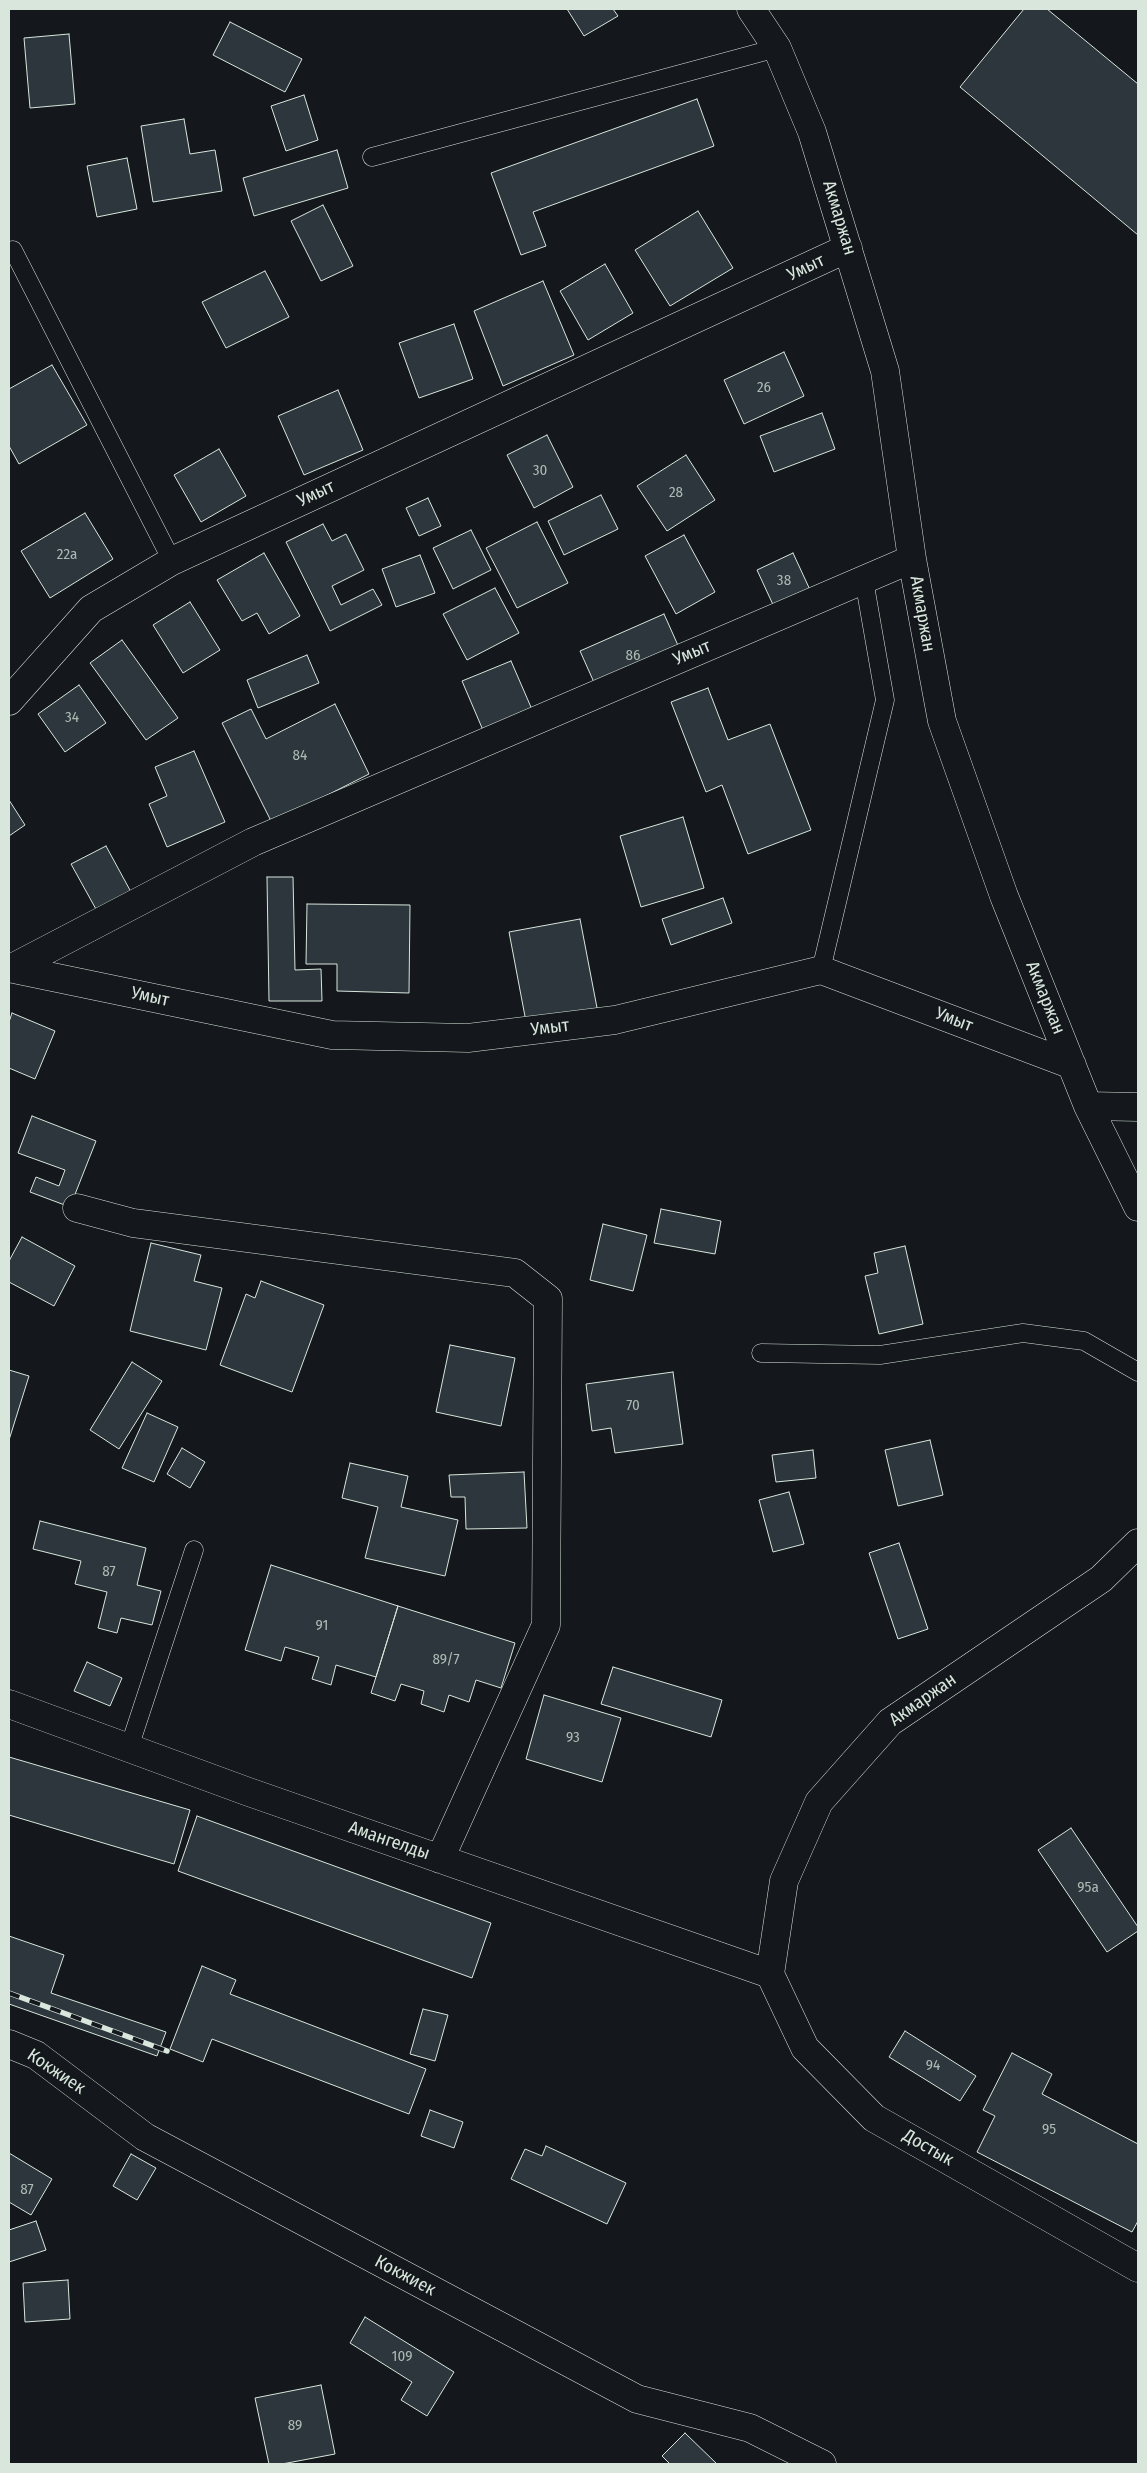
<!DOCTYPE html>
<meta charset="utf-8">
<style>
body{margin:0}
#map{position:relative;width:1147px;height:2473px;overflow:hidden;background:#14181c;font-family:"Fira Sans Condensed",sans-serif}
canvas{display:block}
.frame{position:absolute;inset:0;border:10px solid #d8e6dc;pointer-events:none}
</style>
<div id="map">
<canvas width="1147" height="2473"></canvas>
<div class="frame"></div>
</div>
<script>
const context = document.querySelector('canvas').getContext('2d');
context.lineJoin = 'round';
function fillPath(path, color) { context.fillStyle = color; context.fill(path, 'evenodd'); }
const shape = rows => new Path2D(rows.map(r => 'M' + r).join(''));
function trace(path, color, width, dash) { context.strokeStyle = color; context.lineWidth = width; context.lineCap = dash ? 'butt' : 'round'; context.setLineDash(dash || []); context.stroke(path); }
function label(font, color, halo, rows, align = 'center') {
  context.font = font + ' "Fira Sans Condensed",sans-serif'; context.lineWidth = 4; context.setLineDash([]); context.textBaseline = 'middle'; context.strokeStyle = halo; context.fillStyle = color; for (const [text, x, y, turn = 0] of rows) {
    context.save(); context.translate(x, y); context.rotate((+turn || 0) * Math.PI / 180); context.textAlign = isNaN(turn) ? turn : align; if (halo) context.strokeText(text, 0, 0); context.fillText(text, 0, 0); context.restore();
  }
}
const building = shape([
 [567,9,613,9,618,16,584,36,567,9],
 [1024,9,1047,9,1138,84,1138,235,960,87,1024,9],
 [230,22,302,59,285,92,213,55,230,22],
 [69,34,75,104,30,108,24,38,69,34],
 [304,95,318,140,286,151,271,106,304,95],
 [697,99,714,146,533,212,546,246,521,255,491,173,697,99],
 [184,119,190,154,215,150,222,191,153,202,141,126,184,119],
 [337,150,348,188,254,216,243,178,337,150],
 [127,158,137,209,97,217,87,166,127,158],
 [323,205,353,266,321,281,291,221,323,205],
 [698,211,733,268,670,306,635,250,698,211],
 [605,264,633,313,588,340,560,291,605,264],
 [265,271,289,317,226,348,202,302,265,271],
 [543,281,574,355,503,386,474,311,543,281],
 [454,324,473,379,419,398,399,343,454,324],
 [784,352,804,396,744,424,724,380,784,352],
 [52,365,87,425,19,464,9,446,9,389,52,365],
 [338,390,363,450,304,475,278,416,338,390],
 [822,413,835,449,774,472,760,436,822,413],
 [547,435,573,487,534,508,507,455,547,435],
 [219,449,246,496,201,522,174,475,219,449],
 [686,455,715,500,667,531,637,486,686,455],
 [601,495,618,529,564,555,548,521,601,495],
 [428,498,441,526,419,536,406,508,428,498],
 [85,513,113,559,50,598,21,551,85,513],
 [537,522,568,583,517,608,486,548,537,522],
 [323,524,332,541,346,534,364,570,332,586,341,605,373,589,382,605,330,631,286,542,323,524],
 [471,530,491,570,453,589,433,548,471,530],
 [684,535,715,592,676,614,645,556,684,535],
 [264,553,300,616,269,634,257,613,242,621,217,580,264,553],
 [793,553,811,592,775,609,757,570,793,553],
 [420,555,435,593,396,607,382,569,420,555],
 [495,588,519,633,467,660,443,614,495,588],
 [190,602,220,650,183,673,153,625,190,602],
 [664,614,685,661,601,698,580,651,664,614],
 [122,640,178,718,146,740,90,663,122,640],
 [307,655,319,683,258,708,247,680,307,655],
 [511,661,540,728,491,749,462,681,511,661],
 [79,685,106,723,65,752,38,714,79,685],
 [708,688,728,740,770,724,811,830,748,854,722,785,706,792,671,702,708,688],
 [335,704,369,774,272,823,222,723,251,709,266,739,335,704],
 [194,751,225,822,167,847,149,804,167,796,155,767,194,751],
 [9,800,25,825,9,836,9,800],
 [683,817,704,888,641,907,620,836,683,817],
 [106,846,131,892,97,911,71,864,106,846],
 [267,877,293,877,295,970,321,969,322,1001,269,1001,267,877],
 [723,898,732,923,671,945,662,919,723,898],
 [307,904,410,905,409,993,337,991,337,964,306,964,307,904],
 [580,919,598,1013,527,1027,509,932,580,919],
 [12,1013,55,1031,35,1079,9,1068,9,1022,12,1013],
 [32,1116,96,1141,70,1207,30,1192,36,1177,59,1186,65,1170,18,1153,32,1116],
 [661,1209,721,1221,715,1254,654,1243,661,1209],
 [603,1224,647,1235,633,1291,590,1280,603,1224],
 [22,1237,75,1266,54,1306,9,1282,9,1261,22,1237],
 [151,1243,201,1255,194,1281,222,1288,206,1350,130,1331,151,1243],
 [905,1246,923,1324,879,1334,865,1276,878,1273,874,1253,905,1246],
 [261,1281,324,1305,292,1392,220,1365,246,1294,255,1298,261,1281],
 [450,1345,515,1358,501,1426,436,1412,450,1345],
 [132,1362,162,1381,119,1449,90,1430,132,1362],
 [9,1370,29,1376,9,1440,9,1370],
 [673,1372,683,1444,615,1453,611,1428,592,1431,586,1384,673,1372],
 [147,1413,178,1427,154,1482,122,1468,147,1413],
 [930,1440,943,1495,898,1506,885,1450,930,1440],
 [182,1448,205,1462,190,1488,167,1474,182,1448],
 [813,1450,816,1478,776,1482,772,1455,813,1450],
 [350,1463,408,1476,401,1507,458,1520,445,1576,365,1558,378,1507,342,1498,350,1463],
 [524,1472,527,1528,466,1529,465,1497,451,1497,449,1475,524,1472],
 [789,1492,804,1544,773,1552,759,1500,789,1492],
 [40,1521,146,1548,137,1585,161,1591,152,1625,121,1618,117,1633,98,1628,107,1592,75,1584,81,1561,33,1549,40,1521],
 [899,1543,928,1629,898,1639,869,1553,899,1543],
 [271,1565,398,1606,376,1677,336,1665,331,1685,312,1679,319,1657,285,1647,281,1661,245,1650,271,1565],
 [398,1606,515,1643,501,1688,476,1680,469,1702,449,1695,444,1712,421,1704,424,1691,401,1684,395,1701,371,1693,398,1606],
 [87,1662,122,1678,110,1706,74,1691,87,1662],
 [613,1667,722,1700,711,1737,601,1704,613,1667],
 [544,1695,621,1718,602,1782,526,1759,544,1695],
 [9,1757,190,1810,174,1864,9,1815,9,1757],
 [197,1816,491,1923,472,1978,178,1871,197,1816],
 [1071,1828,1138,1927,1138,1931,1107,1952,1038,1850,1071,1828],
 [9,1936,64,1955,51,1993,166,2032,157,2056,9,2004,9,1936],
 [202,1966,236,1980,230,1994,426,2069,409,2114,212,2039,203,2062,170,2049,202,1966],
 [423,2009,448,2015,435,2061,410,2054,423,2009],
 [905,2031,976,2076,960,2101,889,2057,905,2031],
 [1012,2053,1052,2074,1042,2094,1138,2144,1138,2221,1132,2232,977,2152,995,2116,983,2110,1012,2053],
 [430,2110,463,2122,454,2148,421,2136,430,2110],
 [546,2146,626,2183,607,2224,511,2179,525,2149,542,2156,546,2146],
 [9,2153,52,2179,31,2215,9,2202,9,2153],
 [131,2154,156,2168,137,2200,113,2186,131,2154],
 [36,2221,46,2250,9,2262,9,2230,36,2221],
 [68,2280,70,2319,25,2322,23,2283,68,2280],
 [365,2317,454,2372,427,2416,401,2400,412,2382,350,2343,365,2317],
 [321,2385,335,2454,282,2464,269,2464,255,2398,321,2385],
 [685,2433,717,2464,670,2464,662,2456,685,2433]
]);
const lane = shape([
 [372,157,777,48],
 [9,252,13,250,172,561],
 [821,970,885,700,864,580],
 [761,1353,880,1355,1023,1333,1084,1341,1138,1372],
 [129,1748,194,1550]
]);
const street = shape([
 [751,9,777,48,812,132,885,371,912,559,942,721,1004,896,1088,1106,1138,1207],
 [9,701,91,609,172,561,848,248],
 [9,968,332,1035,468,1038,615,1020,821,970,1072,1065],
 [12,968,253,842,912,559],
 [1088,1106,1138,1107],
 [77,1208,133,1223,515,1273,548,1299,546,1625,440,1859],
 [9,1704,246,1791,770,1974],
 [770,1974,784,1881,819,1802,890,1722,1101,1579,1138,1543],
 [770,1974,805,2048,874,2118,1138,2268],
 [9,2044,36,2055,145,2137,637,2399,750,2428,822,2464]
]);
const rail = shape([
 [9,1993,167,2051]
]);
const numberNames = [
 ["26",764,388],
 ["30",540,471],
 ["28",676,493],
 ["22а",67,555],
 ["38",784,581],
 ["86",633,656],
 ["34",72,718],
 ["84",300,756],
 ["70",633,1406],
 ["87",109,1572],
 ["91",322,1626],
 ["89/7",446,1660],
 ["93",573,1738],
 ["95а",1088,1888],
 ["94",933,2066],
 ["95",1049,2130],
 ["87",27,2190],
 ["109",402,2357],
 ["89",295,2426]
];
const streetNames = [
 ["Акмаржан",839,218,73],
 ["Умыт",806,268,-25],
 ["Умыт",316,494,-25],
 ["Акмаржан",922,614,80],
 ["Умыт",692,653,-23],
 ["Умыт",150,997,12],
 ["Акмаржан",1045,998,68],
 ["Умыт",954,1020,21],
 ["Умыт",550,1028,-7],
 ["Акмаржан",923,1700,-35],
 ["Амангелды",389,1841,19],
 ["Кокжиек",56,2072,34],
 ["Достык",928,2148,30],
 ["Кокжиек",405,2276,28]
];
fillPath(building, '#2c363c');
trace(building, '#d8e6dc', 1);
trace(lane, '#d8e6dc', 19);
trace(street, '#d8e6dc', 29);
trace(lane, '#14181c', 18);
trace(street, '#14181c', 28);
trace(rail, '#d8e6dc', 5.5);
trace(rail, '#14181c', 4, [11]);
label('15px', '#adbab4', null, numberNames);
label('18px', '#d8e6dc', '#14181c', streetNames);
</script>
